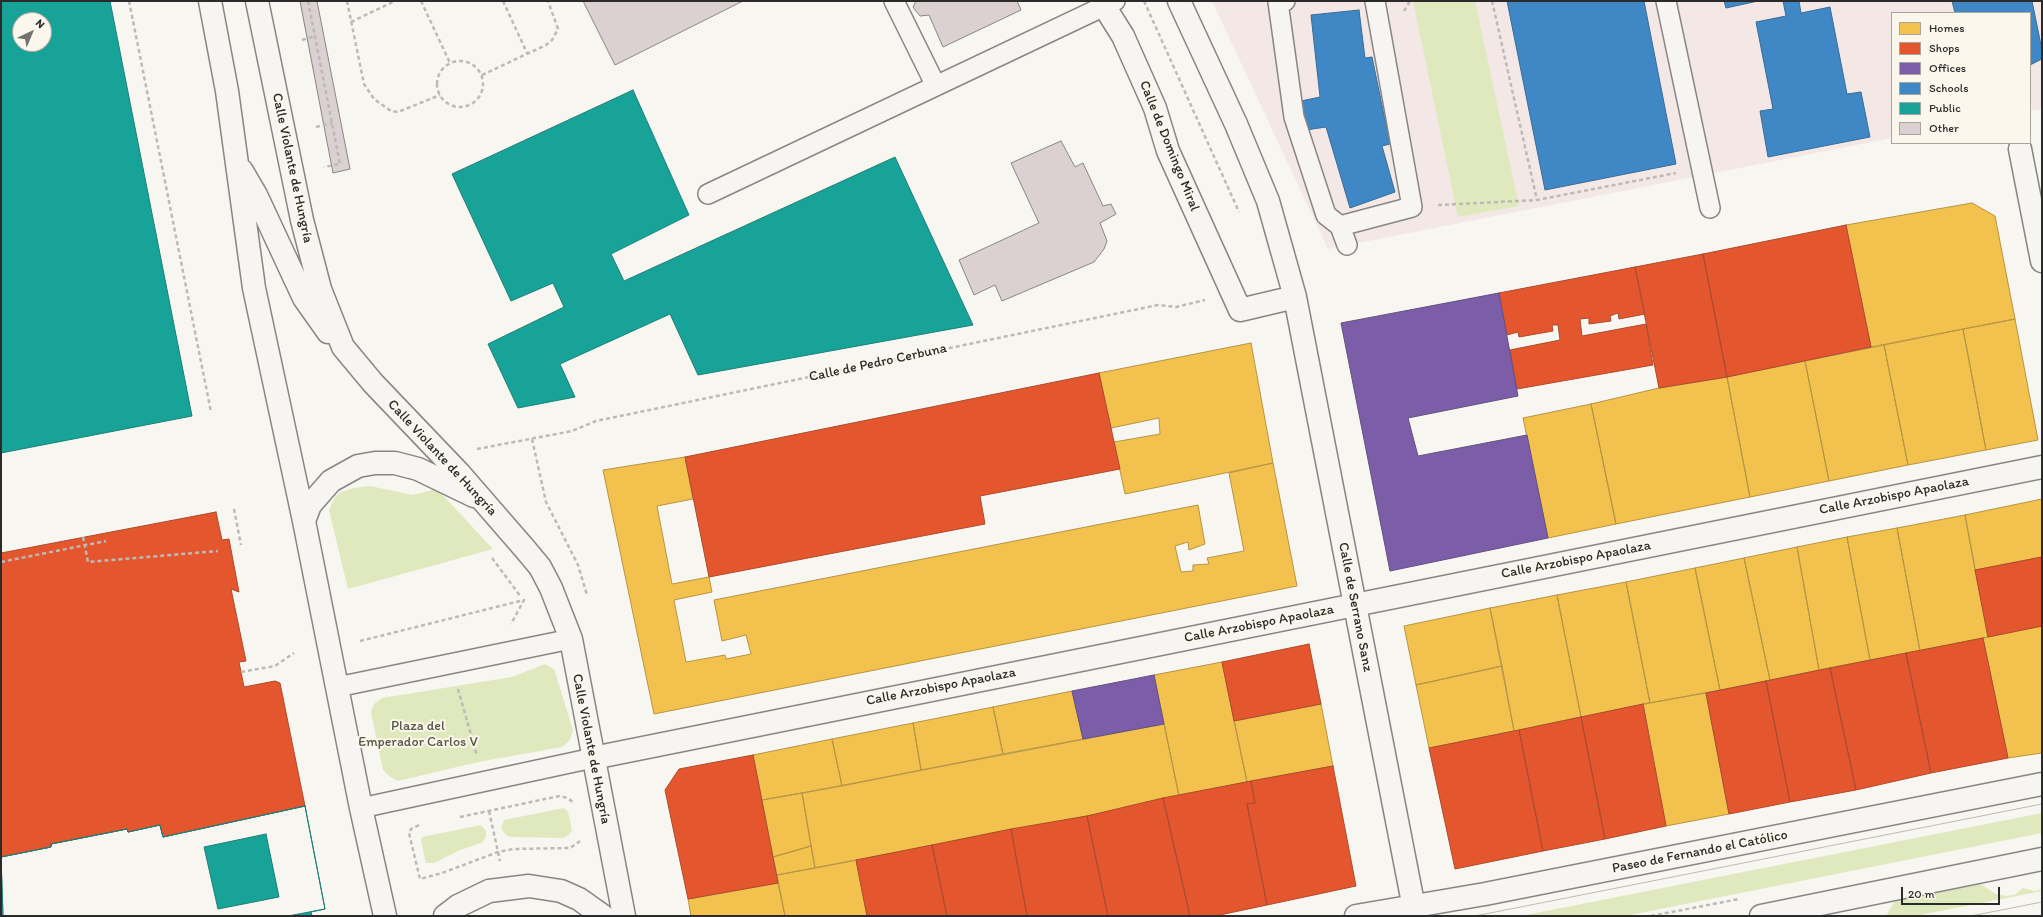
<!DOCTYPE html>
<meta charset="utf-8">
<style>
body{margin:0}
#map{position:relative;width:2043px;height:917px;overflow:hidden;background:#f8f6f0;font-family:Itim,sans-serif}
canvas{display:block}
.frame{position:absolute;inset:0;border:2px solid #2b2b2b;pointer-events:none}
.legend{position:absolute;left:1891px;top:12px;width:140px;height:132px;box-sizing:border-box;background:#fbf7ec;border:1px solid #a8a59f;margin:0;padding:5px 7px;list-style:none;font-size:12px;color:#2b2b2b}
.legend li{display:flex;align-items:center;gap:8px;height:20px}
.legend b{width:20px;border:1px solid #a8a59f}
.north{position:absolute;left:12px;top:12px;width:40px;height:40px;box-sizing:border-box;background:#fbf7ec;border:1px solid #a8a59f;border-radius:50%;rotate:44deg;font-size:11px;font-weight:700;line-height:16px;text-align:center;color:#2b2b2b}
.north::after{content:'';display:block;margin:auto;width:14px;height:18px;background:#737270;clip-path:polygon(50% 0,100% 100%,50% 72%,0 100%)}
.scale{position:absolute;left:1901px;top:887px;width:99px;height:18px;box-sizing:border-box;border:2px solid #2b2b2b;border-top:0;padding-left:5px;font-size:12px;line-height:14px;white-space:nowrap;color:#2b2b2b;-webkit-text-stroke:3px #fbf7ec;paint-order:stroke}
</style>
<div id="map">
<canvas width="2043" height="917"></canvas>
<div class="frame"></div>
<ul class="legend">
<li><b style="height:11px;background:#f2c14e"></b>Homes</li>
<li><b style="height:11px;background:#e4572e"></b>Shops</li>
<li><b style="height:11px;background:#7b5ea7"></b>Offices</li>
<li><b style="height:11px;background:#3f88c5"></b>Schools</li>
<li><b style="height:11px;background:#17a398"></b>Public</li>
<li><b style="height:11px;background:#dbd1d3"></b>Other</li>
</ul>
<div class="north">N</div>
<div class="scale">20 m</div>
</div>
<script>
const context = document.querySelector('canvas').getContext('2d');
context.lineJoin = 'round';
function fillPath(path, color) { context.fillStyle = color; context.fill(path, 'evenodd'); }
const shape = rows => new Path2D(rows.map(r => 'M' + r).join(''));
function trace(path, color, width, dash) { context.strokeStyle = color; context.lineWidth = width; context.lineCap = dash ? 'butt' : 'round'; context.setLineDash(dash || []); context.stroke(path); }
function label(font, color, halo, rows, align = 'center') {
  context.font = font + ' Itim,sans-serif'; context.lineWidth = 4; context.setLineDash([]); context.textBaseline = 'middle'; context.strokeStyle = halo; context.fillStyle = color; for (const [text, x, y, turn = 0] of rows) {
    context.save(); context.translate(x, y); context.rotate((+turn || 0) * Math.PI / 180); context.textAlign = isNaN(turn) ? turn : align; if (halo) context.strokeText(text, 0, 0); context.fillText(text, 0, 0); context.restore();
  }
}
const built = shape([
 [1212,1,2042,1,2042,109,2030,111,2030,13,1892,13,1892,138,1328,249]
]);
const green = shape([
 [1413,1,1475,1,1519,206,1458,217],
 [370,486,413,495,437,489,493,549,348,589,329,510,335,497,341,492,354,488],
 [545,664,554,669,573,730,570,740,562,747,478,762,398,781,389,776,383,770,371,712,374,704,382,698,512,677],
 [564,808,568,812,572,830,569,835,563,838,511,837,506,835,501,828,504,820],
 [2042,813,2042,833,1625,916,1521,916],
 [481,825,486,831,486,837,483,842,458,851,434,863,426,863,421,841,422,837],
 [1979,883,1996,894,2007,896,2016,894,2023,888,2035,891,2042,889,2042,891,1915,916,1886,916,1896,899]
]);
const homes = shape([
 [1972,203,1995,216,2015,319,1871,347,1846,225,1972,203],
 [2015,319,2038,440,1986,450,1963,329,2015,319],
 [1963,329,1986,450,1908,465,1884,345,1963,329],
 [1251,343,1273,463,1125,494,1114,442,1160,434,1159,418,1111,428,1099,373,1251,343],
 [1884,345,1908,465,1829,481,1805,361,1884,345],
 [1805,361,1829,481,1750,497,1727,377,1805,361],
 [1727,377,1750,497,1616,524,1591,404,1659,388,1727,377],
 [1591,404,1616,524,1548,538,1523,418,1591,404],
 [685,457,693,499,657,506,672,584,709,577,712,592,674,600,686,662,725,655,726,659,751,654,746,635,722,641,714,600,1198,505,1205,544,1189,550,1188,542,1175,546,1181,572,1193,571,1193,565,1209,564,1207,558,1244,551,1229,473,1273,463,1297,586,654,714,603,470,685,457],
 [2042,499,2042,557,1975,570,1965,515,2042,499],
 [1965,515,1988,637,1920,651,1897,528,1965,515],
 [1897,528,1920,651,1870,660,1847,537,1897,528],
 [1847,537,1870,660,1819,670,1797,547,1847,537],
 [1797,547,1819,670,1770,680,1744,558,1797,547],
 [1744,558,1770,680,1720,690,1695,568,1744,558],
 [1695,568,1720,690,1650,703,1626,582,1695,568],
 [1626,582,1650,703,1581,717,1557,595,1626,582],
 [1557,595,1581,717,1514,731,1490,608,1557,595],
 [1490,608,1502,666,1416,685,1404,626,1490,608],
 [2042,626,2042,753,2008,758,1983,638,2042,626],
 [1222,662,1247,782,1179,796,1154,675,1222,662],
 [1502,666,1514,731,1429,748,1416,685,1502,666],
 [1072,691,1083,739,1003,754,993,707,1072,691],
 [1706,693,1729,814,1666,826,1643,704,1706,693],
 [1321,704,1333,766,1247,782,1234,721,1321,704],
 [993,707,1003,754,921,770,913,723,993,707],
 [913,723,921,770,842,786,832,739,913,723],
 [1164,724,1179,796,1087,816,815,868,802,793,1164,724],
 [832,739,842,786,762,800,753,755,832,739],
 [802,793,811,846,773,857,762,800,802,793],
 [811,846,815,868,777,875,773,857,811,846],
 [856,860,867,916,785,916,777,875,856,860],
 [778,883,785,916,691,916,688,899,778,883]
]);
const shops = shape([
 [1846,225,1871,347,1727,377,1703,254,1846,225],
 [1703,254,1727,377,1659,388,1635,267,1703,254],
 [1635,267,1645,314,1619,319,1618,313,1610,316,1611,321,1589,324,1589,318,1580,319,1582,336,1646,324,1653,365,1517,389,1510,350,1560,340,1558,325,1552,325,1553,331,1519,337,1518,332,1507,335,1499,293,1635,267],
 [1099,373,1120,469,980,496,985,524,709,577,685,457,1099,373],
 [216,512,222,540,229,539,239,592,231,589,246,661,239,662,244,687,275,681,280,683,305,806,163,837,160,825,128,832,127,829,51,844,51,847,1,857,1,553,216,512],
 [2042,557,2042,626,1988,637,1975,570,2042,557],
 [1983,638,2008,758,1931,773,1906,653,1983,638],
 [1309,644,1321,704,1234,721,1222,662,1309,644],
 [1906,653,1931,773,1856,790,1830,668,1906,653],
 [1830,668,1856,790,1790,802,1766,681,1830,668],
 [1766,681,1790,802,1729,814,1706,693,1766,681],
 [1643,704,1666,826,1605,839,1581,717,1643,704],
 [1581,717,1605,839,1543,851,1519,730,1581,717],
 [1519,730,1543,851,1455,869,1429,748,1519,730],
 [753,755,778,883,688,899,665,790,679,769,753,755],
 [1333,766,1356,886,1267,905,1247,804,1255,803,1251,781,1333,766],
 [1251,781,1255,803,1247,804,1267,905,1215,916,1190,916,1163,798,1251,781],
 [1163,798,1190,916,1108,916,1087,816,1163,798],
 [1087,816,1108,916,1027,916,1011,829,1087,816],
 [1011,829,1027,916,947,916,932,845,1011,829],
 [932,845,947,916,867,916,856,860,932,845]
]);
const offices = shape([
 [1499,293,1518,396,1408,418,1418,456,1527,435,1548,538,1390,571,1341,323,1499,293],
 [1154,675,1164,724,1083,739,1072,691,1154,675]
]);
const schools = shape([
 [1507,1,1644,1,1676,164,1545,190,1507,1],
 [1724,1,1758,1,1726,8,1724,1],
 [1783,1,1799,1,1801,13,1830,7,1847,94,1861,92,1870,137,1768,157,1760,111,1773,109,1756,22,1786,16,1783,1],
 [1952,1,2032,1,2042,50,2042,59,2030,65,2030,13,1955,13,1952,1],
 [1359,10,1365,58,1372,57,1390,144,1382,146,1395,192,1350,208,1326,127,1306,130,1301,101,1320,97,1311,15,1359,10]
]);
const public = shape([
 [1,1,110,1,192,416,1,453,1,1],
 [20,20,44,20,44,44,20,44,20,20],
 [633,90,689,215,611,254,624,281,895,157,973,325,698,375,670,314,560,364,575,397,518,408,488,344,564,307,553,283,511,301,452,174,633,90],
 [305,806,325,909,288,916,3,916,1,857,51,847,51,844,127,829,128,832,160,825,163,837,305,806],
 [266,834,279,897,218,909,204,847,266,834],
 [305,806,325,909,311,912,312,916,3,916,1,857,51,847,51,844,127,829,128,832,160,825,163,837,305,806]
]);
const building = shape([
 [300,1,317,1,350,169,333,173,300,1],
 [583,1,743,1,615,65,583,1],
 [1017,1,1021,10,943,47,929,15,920,16,913,7,916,1,1017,1],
 [1061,141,1075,167,1083,163,1103,206,1111,204,1116,214,1100,223,1107,241,1104,249,1094,262,1002,301,995,285,974,295,959,260,1039,223,1011,163,1061,141]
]);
const path = shape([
 [129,1,211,412],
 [308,1,340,164,324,167],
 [347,1,364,84,374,99,391,111,398,112,440,95],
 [421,1,450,63],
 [503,1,527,53],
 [1144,1,1239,212],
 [1492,1,1537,200,1676,173],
 [1404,11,1410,1],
 [351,22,395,1],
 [302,40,315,36],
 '437 84a23 23 0 1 1 46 0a23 23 0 1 1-46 0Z',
 [482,75,546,45,552,40,558,29,548,1],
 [316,127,332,123],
 [1438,205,1537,200],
 [532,439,546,502,578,565,587,595],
 [477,449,572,431,596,421,1158,305,1176,307,1205,300],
 [234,509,241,545],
 [83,537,88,562,218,551],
 [492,558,521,597],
 [1,562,106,541],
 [360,641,524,600,511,624],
 [241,672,275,666,294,653],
 [458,689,477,756],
 [489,811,500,861],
 [460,817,550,798,560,796,567,798,573,802],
 [419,825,411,829,409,833,420,879,442,873,498,852,513,849,570,848,580,841],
 [1651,916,1739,899]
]);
const lane = shape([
 [894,1,936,86],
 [1285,1,1278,2,1294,117,1326,215,1340,226,1347,245],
 [1666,1,1710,208],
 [708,194,1115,1],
 [1340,226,1412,207,1375,1],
 [337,687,571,639],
 [361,808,593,758]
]);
const street = shape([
 [1101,1,1123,36,1155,108,1168,151,1240,310,1295,297],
 [1179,1,1236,124,1268,201,1295,297,1414,908],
 [2020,149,2042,261],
 [593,758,2042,467],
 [1761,916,2042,859]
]);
const secondary = shape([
 [210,1,227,91,254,288,304,521,361,808,385,916],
 [257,1,302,220,320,289,343,347,373,383,459,473,525,549,540,567,551,588,571,639,624,916],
 [242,171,256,195,304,298,328,332],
 [304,521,310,505,331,481,358,466,375,463,395,463,418,469,474,496],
 [445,916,458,906,489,891,529,886,561,891,579,899,603,916]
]);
const primary = shape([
 [1356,916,1485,894,2042,784]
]);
const tram = shape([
 [1475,916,2042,804],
 [1971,916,2042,902]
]);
const streetNames = [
 ["Calle de Domingo Miral",1169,146,68],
 ["Calle Violante de Hungría",292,168,78],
 ["Calle de Pedro Cerbuna",878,363,-12],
 ["Calle Violante de Hungría",442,458,47],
 ["Calle Arzobispo Apaolaza",1894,496,-11],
 ["Calle Arzobispo Apaolaza",1576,560,-11],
 ["Calle de Serrano Sanz",1355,607,79],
 ["Calle Arzobispo Apaolaza",1259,624,-11],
 ["Calle Arzobispo Apaolaza",941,687,-11],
 ["Calle Violante de Hungría",591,749,79],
 ["Paseo de Fernando el Católico",1700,852,-11]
];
const parkNames = [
 ["Plaza del",418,726],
 ["Emperador Carlos V",418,742]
];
fillPath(built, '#f4e8e6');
fillPath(green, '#dfe9bd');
fillPath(homes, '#f2c14e');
trace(homes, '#b69444', 1);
fillPath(shops, '#e4572e');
trace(shops, '#ac4a2d', 1);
fillPath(offices, '#7b5ea7');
trace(offices, '#634f82', 1);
fillPath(schools, '#3f88c5');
trace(schools, '#396c97', 1);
fillPath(public, '#17a398');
trace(public, '#1d7f77', 1);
fillPath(building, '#dbd1d3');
trace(building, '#878684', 1);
trace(lane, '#878684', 22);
trace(street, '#878684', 25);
trace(secondary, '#878684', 25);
trace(primary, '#878684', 25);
trace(path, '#bcbab8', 2.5, [4, 3]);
trace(lane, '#f6f5f1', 19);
trace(street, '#f6f5f1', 22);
trace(secondary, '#f6f5f1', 22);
trace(primary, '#f6f5f1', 22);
trace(tram, '#bcbab8', 1);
label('14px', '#2b2b2b', '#fbf7ec', streetNames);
label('14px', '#535845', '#fbf7ec', parkNames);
</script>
